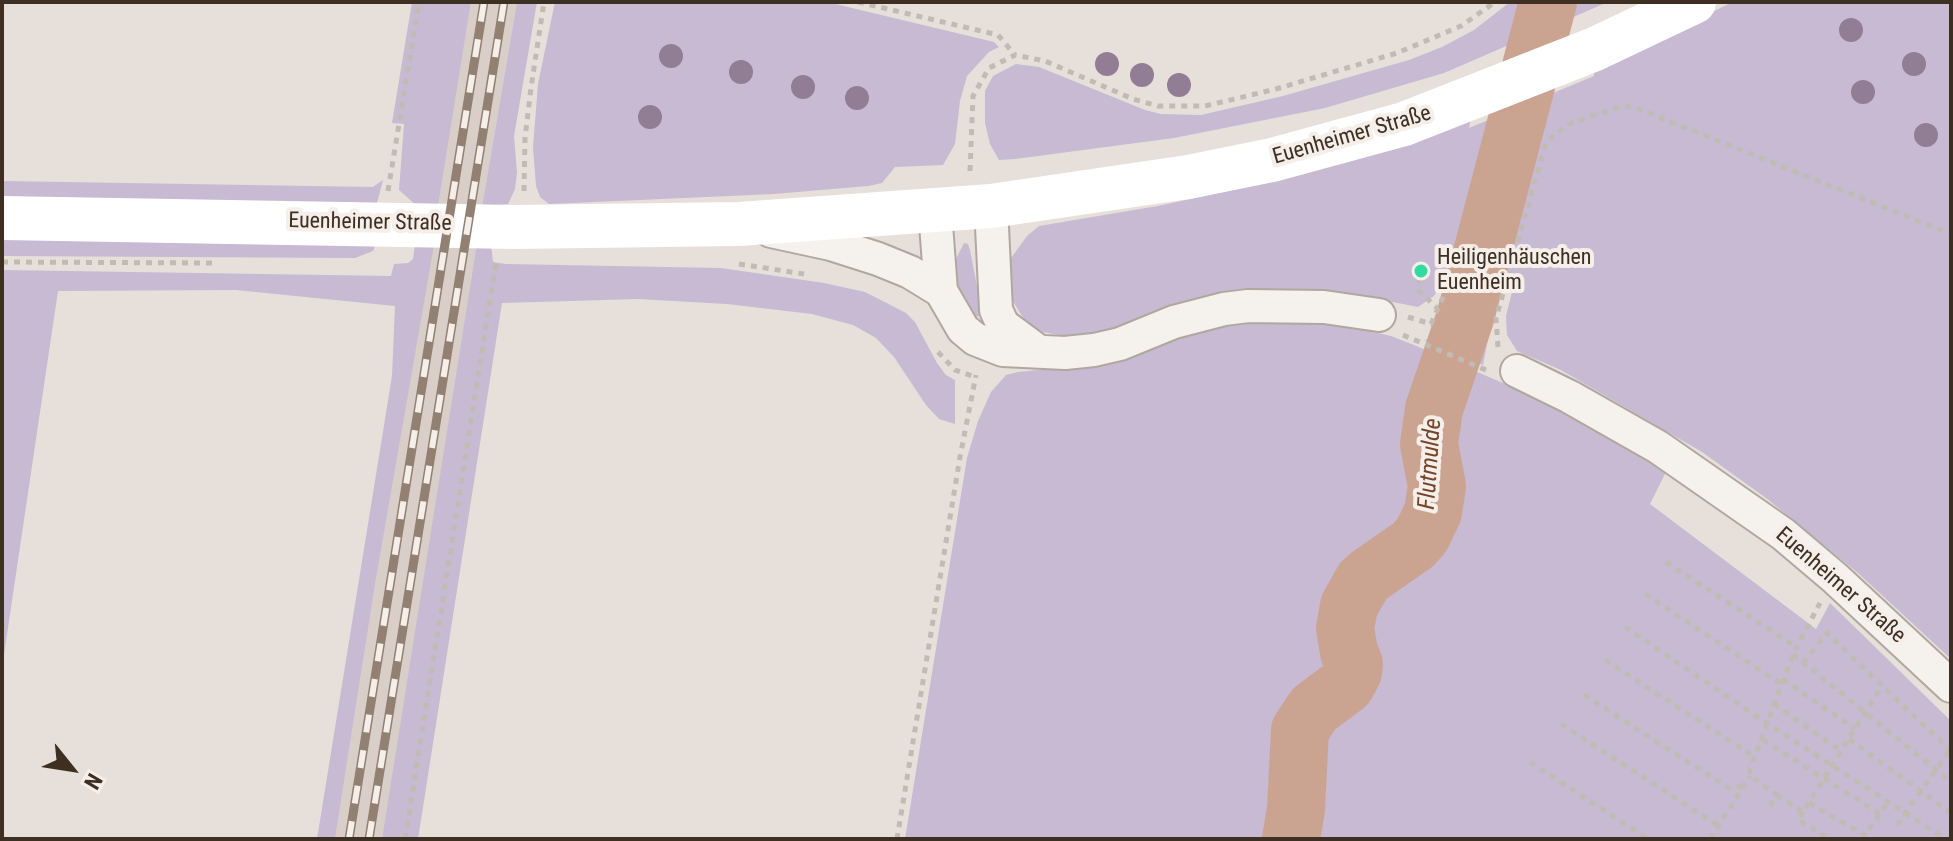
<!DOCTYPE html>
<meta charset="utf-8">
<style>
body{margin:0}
#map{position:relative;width:1953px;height:841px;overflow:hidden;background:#e7dfda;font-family:"Roboto Condensed",sans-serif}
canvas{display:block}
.frame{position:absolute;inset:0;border:4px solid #3e2f23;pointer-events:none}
.north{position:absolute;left:32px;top:729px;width:80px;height:80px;-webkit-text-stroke:6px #f5eee9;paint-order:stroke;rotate:120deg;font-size:22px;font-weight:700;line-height:32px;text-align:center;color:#3e2f23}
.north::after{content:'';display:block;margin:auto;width:28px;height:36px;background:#3e2f23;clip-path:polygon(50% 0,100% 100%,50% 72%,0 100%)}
</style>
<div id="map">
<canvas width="1953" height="841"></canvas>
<div class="frame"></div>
<div class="north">N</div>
</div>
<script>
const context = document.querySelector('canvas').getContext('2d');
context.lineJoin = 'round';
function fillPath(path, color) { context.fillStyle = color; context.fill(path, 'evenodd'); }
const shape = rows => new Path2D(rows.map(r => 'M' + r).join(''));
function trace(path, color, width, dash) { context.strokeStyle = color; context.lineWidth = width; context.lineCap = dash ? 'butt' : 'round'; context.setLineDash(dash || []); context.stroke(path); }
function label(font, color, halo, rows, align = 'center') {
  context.font = font + ' "Roboto Condensed",sans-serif'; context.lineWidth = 8; context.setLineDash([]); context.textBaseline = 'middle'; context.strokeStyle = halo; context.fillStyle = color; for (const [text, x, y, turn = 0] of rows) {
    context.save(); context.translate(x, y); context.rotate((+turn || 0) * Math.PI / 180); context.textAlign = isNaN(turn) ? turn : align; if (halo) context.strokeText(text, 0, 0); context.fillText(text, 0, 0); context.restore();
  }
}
const built = shape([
 [471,2,517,2,482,207,438,207],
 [434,242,477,243,405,700,382,839,335,839,375,585]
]);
const green = shape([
 [412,2,471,2,438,207,417,206,399,190,404,124,392,123],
 [517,2,537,2,514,136,517,173,515,189,508,204,482,207],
 [555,2,827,2,994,42,999,47,989,52,967,76,960,101,955,144,943,165,895,167,882,183,868,186,774,194,549,204,540,197,536,186,533,147,538,84],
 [1510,2,1608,2,1444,73,1325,108,1174,138,1015,159,999,160,990,144,985,123,985,91,993,76,1016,64,1039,67,1145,110,1161,114,1201,115,1283,96,1409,60,1442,47,1474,30],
 [1733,2,1951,2,1951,659,1858,573,1766,498,1702,452,1561,370,1517,351,1507,335,1506,316,1512,292,1508,286,1503,285,1497,296,1487,328,1488,339,1483,365,1424,340,1436,338,1442,333,1455,290,1455,283,1449,278,1444,278,1434,296,1418,307,1347,293,1281,289,1247,290,1181,304,1107,331,1086,335,1059,335,1043,332,1032,326,1024,319,1009,295,1008,274,1011,258,1027,236,1039,226,1158,206,1270,182,1471,119,1469,128,1594,76,1594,68],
 [383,180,377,203,2,201,2,181,373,187],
 [2,237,375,246,373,251,355,258,2,256],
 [415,243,434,245,375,585,335,839,317,839,392,376,395,306,236,290,58,291,2,668,2,270,391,276,394,264,408,263,413,259],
 [477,243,491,244,493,262,506,264,721,268,824,283,865,292,906,313,915,322,937,363,946,375,955,380,955,424,939,419,926,405,894,357,876,338,853,325,812,314,727,304,638,299,502,303,418,839,382,839],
 [964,243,968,244,970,250,981,307,981,314,977,317,964,303,955,276,956,259],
 [1270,320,1334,323,1391,336,1414,345,1517,389,1579,421,1666,472,1650,504,1816,629,1830,603,1951,721,1951,839,905,839,967,458,978,421,991,392,1006,375,1018,372,1058,368,1148,348,1220,327]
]);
const river = shape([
 [1291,839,1296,809,1300,730,1314,709,1346,685,1353,672,1354,664,1349,652,1345,628,1349,606,1363,581,1370,575,1413,545,1422,535,1433,512,1437,486,1429,444,1434,409,1465,318,1548,2]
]);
const path = shape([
 [858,2,998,35,1015,55],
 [970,171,973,96,989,68,1015,55,1045,61,1133,99,1158,106,1205,106,1276,89,1397,53,1461,26,1495,2],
 [388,191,419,2],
 [524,191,525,138,531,88,544,2],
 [2,262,213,263],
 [739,264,804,274],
 [1419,277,1419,291,1437,308],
 [1408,317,1431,324,1448,286],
 [1403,335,1486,370],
 [1498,347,1496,318,1546,142,1569,124,1622,106,1636,108,1951,234],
 [938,352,955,370,975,377],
 [1666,562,1796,647],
 [1645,594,1781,684],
 [1625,627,1768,724,1946,839],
 [1793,654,1951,782],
 [1605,660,1755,757],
 [1803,663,1827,633,1951,751],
 [1783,679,1855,729],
 [1584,695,1729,788,1745,786],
 [1774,704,1841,751],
 [1561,724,1719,826],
 [1849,739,1951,813],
 [1763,740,1880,814],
 [1530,762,1648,839],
 [1777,795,1803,812,1882,686],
 [1809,803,1865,835],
 [1770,806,1777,795,1750,776,1750,769,1793,654,1820,603],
 [1803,812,1798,820,1830,839],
 [1897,825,1950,750],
 [405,839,496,263],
 [897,839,960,457,976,375],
 [1710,839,1750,776],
 [1862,839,1889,801]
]);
const street = shape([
 [991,206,996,310,1003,325,1038,351],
 [935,211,941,291,963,329,975,339,1003,350,1065,353,1094,350,1120,344,1174,322,1224,309,1248,306,1324,307,1379,315],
 [771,231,831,244,878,259,910,272,941,291],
 [1517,371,1570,397,1658,447,1783,534,1835,578,1951,686]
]);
const secondary = shape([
 [2,218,515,227,739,224,991,206,1188,177,1272,160,1404,124,1595,49,1694,2]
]);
const rail = shape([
 [349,839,484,2],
 [369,839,504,2]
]);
const trees = [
 [1851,30],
 [671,56],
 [1107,64],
 [1914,64],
 [741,72],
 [1142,75],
 [1179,85],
 [803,87],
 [1863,92],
 [857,98],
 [650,117],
 [1926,135]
];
const markers = [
 [1421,271,8,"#30dba1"]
];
const streetNames = [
 ["Euenheimer Straße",1352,136,-16],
 ["Euenheimer Straße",370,223,1],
 ["Euenheimer Straße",1840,586,41]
];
const poiNames = [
 ["Heiligenhäuschen",1437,258],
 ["Euenheim",1437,283]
];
const waterNames = [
 ["Flutmulde",1431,464,-86]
];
fillPath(built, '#d9cfc8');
fillPath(green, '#c7bad2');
trace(river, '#cba491', 58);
trace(street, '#b1a79f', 36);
trace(path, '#c2bbb4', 5, [6, 6]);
trace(street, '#f5f1ed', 32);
trace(secondary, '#fff', 44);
trace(rail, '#928072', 9);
trace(rail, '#f5eee9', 6, [18]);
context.fillStyle = '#917e94';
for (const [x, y] of trees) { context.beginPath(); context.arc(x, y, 12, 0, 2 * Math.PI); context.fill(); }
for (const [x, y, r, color] of markers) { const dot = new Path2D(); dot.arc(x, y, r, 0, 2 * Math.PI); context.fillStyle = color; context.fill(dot); trace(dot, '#f5eee9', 3); }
label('22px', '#3e2f23', '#f5eee9', streetNames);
label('22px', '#3e2f23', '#f5eee9', poiNames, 'left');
label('italic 24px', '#75452a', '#f5eee9', waterNames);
</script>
